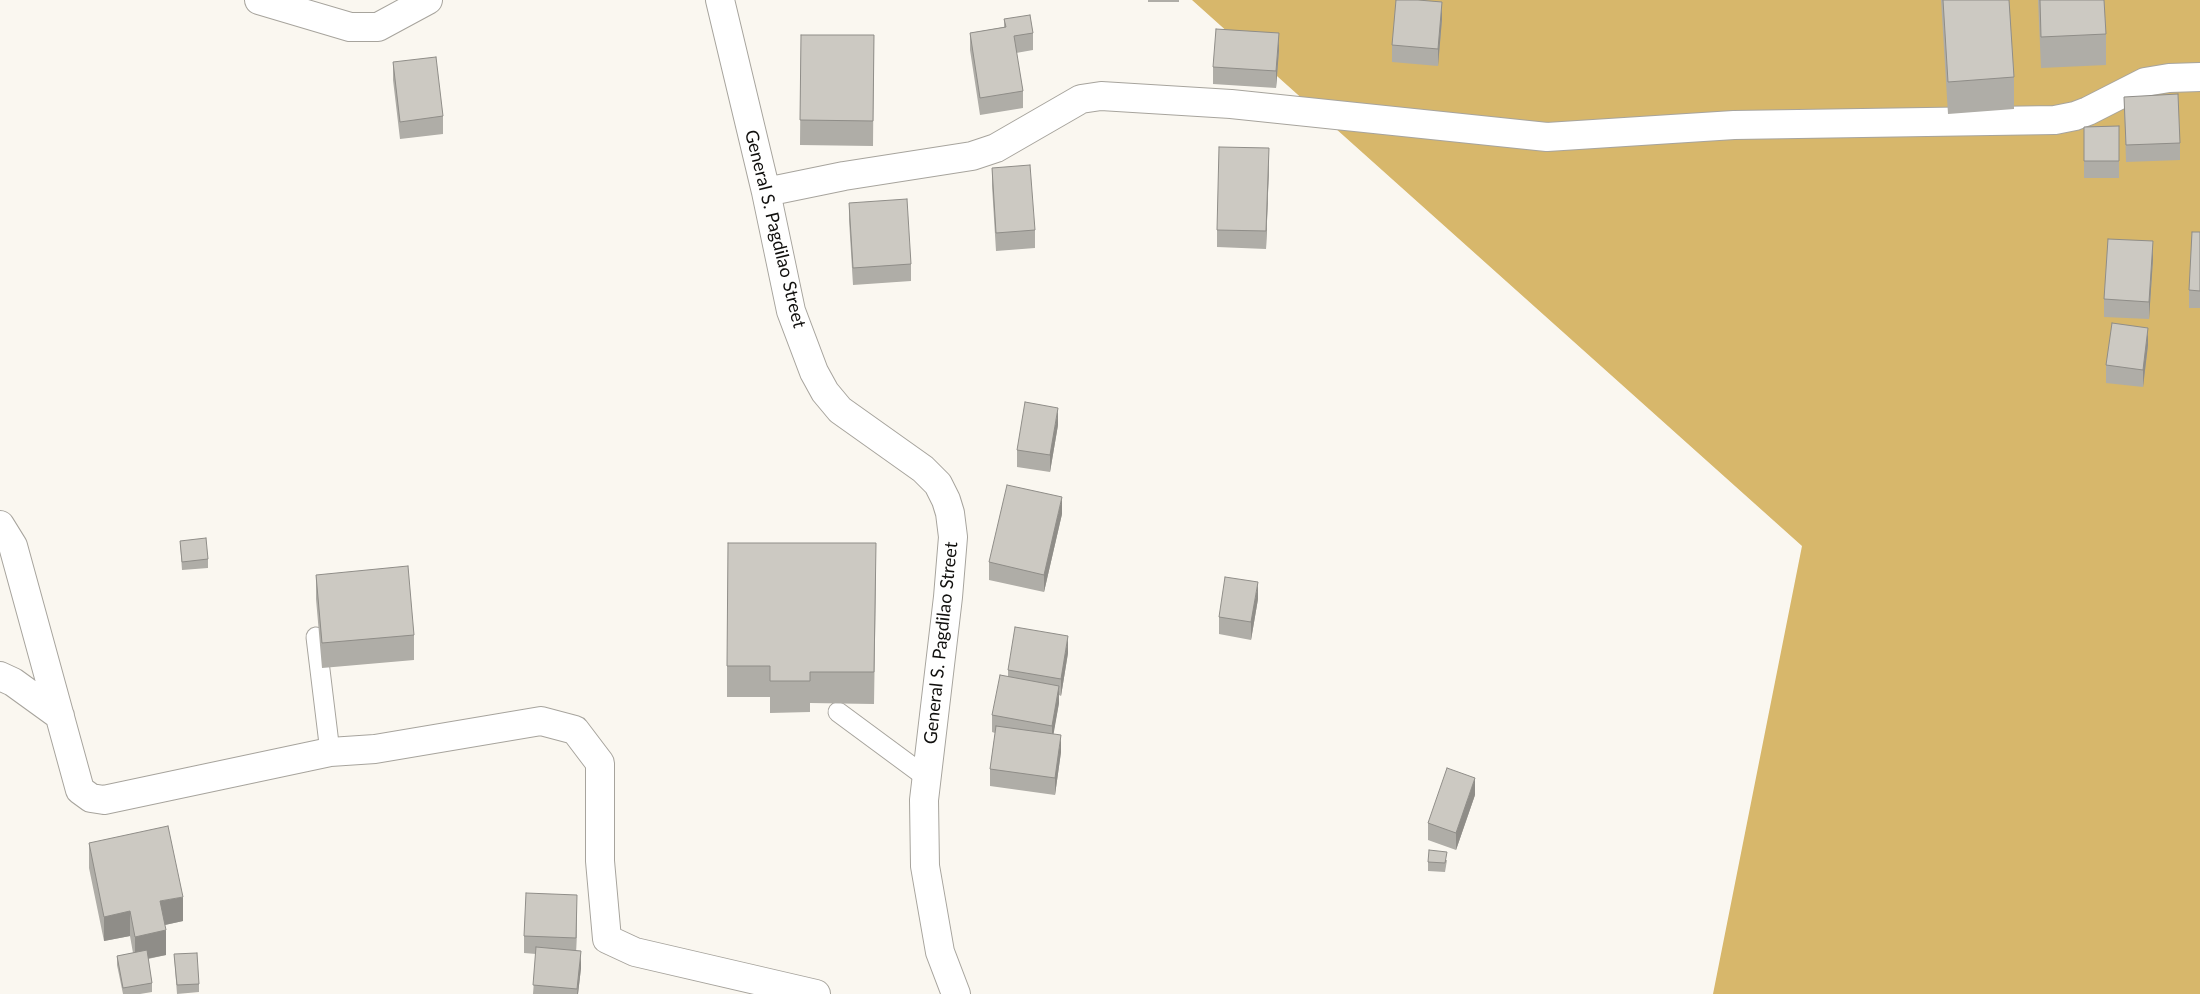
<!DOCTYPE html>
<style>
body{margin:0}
canvas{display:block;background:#faf7f0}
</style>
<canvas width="2200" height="994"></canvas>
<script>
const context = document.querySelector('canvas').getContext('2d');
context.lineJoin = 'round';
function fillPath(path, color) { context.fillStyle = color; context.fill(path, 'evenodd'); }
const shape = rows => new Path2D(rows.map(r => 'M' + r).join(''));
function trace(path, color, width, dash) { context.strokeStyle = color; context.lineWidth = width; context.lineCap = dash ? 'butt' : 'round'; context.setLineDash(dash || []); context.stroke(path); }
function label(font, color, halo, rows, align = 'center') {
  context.font = font + ' Lato,sans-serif'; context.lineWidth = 4; context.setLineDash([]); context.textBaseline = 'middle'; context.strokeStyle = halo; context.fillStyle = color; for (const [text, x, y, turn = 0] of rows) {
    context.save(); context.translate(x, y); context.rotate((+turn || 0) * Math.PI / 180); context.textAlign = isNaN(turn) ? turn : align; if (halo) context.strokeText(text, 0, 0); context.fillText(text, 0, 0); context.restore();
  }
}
const forest = shape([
 [1192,0,2200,0,2200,994,1713,994,1802,546]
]);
const lane = shape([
 [316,637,330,752],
 [838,712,926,777]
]);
const street = shape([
 [259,0,350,27,378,27,428,0],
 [720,0,766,192,791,311,814,372,825,392,840,410,923,469,938,484,946,500,950,513,953,537,948,597,924,800,925,866,940,952,956,994],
 [766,192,844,176,972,156,996,148,1081,99,1101,96,1231,104,1547,137,1734,125,2055,120,2075,116,2088,111,2145,82,2169,78,2200,77],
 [0,525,13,546,80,790,91,798,104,800,330,752,375,749,541,721,575,730,600,763,600,861,607,939,635,952,816,994],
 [0,676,13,682,60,716]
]);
const wall = shape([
 [1148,0,1179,0,1179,2,1148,2],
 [1941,0,2009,0,2014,77,2014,109,1948,114],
 [2038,0,2104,0,2106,34,2106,65,2041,68],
 [1004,19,1033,33,1033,50,1016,53,1023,91,1023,108,980,115,970,50,970,33,1004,27],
 [1442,19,1438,66,1392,62,1392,45],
 [801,35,874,35,873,146,800,145],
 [1279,50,1276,88,1213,84,1213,67],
 [393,62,443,116,443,134,400,139,393,80],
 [2124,97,2180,143,2180,160,2126,162],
 [2119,126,2119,178,2084,178,2084,127],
 [1269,165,1266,249,1217,247,1217,230],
 [992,168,1035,230,1035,248,996,251,992,186],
 [849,203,911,264,911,281,853,285,849,220],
 [2200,232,2200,308,2189,308,2189,290],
 [2153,259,2149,319,2104,317,2104,299],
 [2148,345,2143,387,2106,383,2106,365],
 [1058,425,1050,472,1017,467,1017,450],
 [1062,514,1044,592,989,580,989,562],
 [180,541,208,559,208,568,182,570],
 [316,575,414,635,414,660,322,668,316,599],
 [876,575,874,704,810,703,810,712,770,713,770,697,727,697,727,666],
 [1258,599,1251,640,1219,634,1219,617],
 [1068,653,1061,696,1059,695,1059,703,1053,734,1061,752,1055,795,990,786,990,769,995,733,992,732,992,715,1008,676,1008,670],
 [1475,795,1456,850,1428,840,1428,823],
 [89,843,183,921,165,925,166,955,148,959,152,983,152,992,140,994,123,994,117,965,117,956,133,953,130,936,104,941,89,868],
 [1447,860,1445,872,1428,871,1428,862],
 [577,912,576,951,581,968,578,994,533,994,536,954,524,953,524,936],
 [174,954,199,984,199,992,177,994]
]);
const shadedWall = shape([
 [1442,2,1442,19,1438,66,1438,49],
 [1279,33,1279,50,1276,88,1276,71],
 [1269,148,1269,165,1266,249,1266,231],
 [2153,241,2153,259,2149,319,2149,302],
 [2148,328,2148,345,2143,387,2143,370],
 [1058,408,1058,425,1050,472,1050,455],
 [1062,497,1062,514,1044,592,1044,575],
 [1258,582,1258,599,1251,640,1251,622],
 [1068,636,1068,653,1061,696,1061,679],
 [1059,686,1059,703,1052,743,1052,726],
 [1061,735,1061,752,1055,795,1055,778],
 [1475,778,1475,795,1456,850,1456,833],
 [577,895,577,912,576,955,576,938],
 [183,897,183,921,160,926,160,901],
 [130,911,130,936,104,941,104,917],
 [166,930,166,955,135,961,135,937],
 [581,951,581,968,578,994,577,994]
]);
const building = shape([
 [1396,0,1418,0,1442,2,1438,49,1392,45,1396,0],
 [1943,0,2009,0,2014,77,1948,82,1943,0],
 [2040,0,2104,0,2106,34,2041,37,2040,0],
 [1030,15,1033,33,1014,36,1023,91,980,98,970,33,1006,27,1004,19,1030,15],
 [1216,29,1279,33,1276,71,1213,67,1216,29],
 [801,35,874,35,873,121,800,120,801,35],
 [436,57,443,116,400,122,393,62,436,57],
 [2178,94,2180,143,2126,145,2124,97,2178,94],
 [2119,126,2119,161,2084,161,2084,127,2119,126],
 [1219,147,1269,148,1266,231,1217,230,1219,147],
 [1030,165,1035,230,996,233,992,168,1030,165],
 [907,199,911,264,853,268,849,203,907,199],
 [2192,232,2200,232,2200,291,2189,290,2192,232],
 [2108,239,2153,241,2149,302,2104,299,2108,239],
 [2112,323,2148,328,2143,370,2106,365,2112,323],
 [1025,402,1058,408,1050,455,1017,450,1025,402],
 [1007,485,1062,497,1044,575,989,562,1007,485],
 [206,538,208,559,182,562,180,541,206,538],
 [728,543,876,543,874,672,810,672,810,681,770,681,770,666,727,666,728,543],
 [408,566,414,635,322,643,316,575,408,566],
 [1225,577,1258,582,1251,622,1219,617,1225,577],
 [1015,627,1068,636,1061,679,1008,670,1015,627],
 [1000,675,1059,686,1052,726,992,715,1000,675],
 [996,726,1061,735,1055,778,990,769,996,726],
 [1447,768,1475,778,1456,833,1428,823,1447,768],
 [168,826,183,897,160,901,166,930,135,937,130,911,104,917,89,843,168,826],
 [1429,850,1447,852,1445,863,1428,862,1429,850],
 [526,893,577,895,576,938,524,936,526,893],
 [536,947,581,951,577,989,533,985,536,947],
 [147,950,152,983,123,988,117,956,147,950],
 [197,953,199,984,177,985,174,954,197,953]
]);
const streetNames = [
 ["General S. Pagdilao Street",775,229,76],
 ["General S. Pagdilao Street",941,643,-84]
];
fillPath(forest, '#d7b76b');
trace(lane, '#a7a49d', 21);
trace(street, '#a7a49d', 30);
trace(lane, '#fff', 19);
trace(street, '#fff', 28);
fillPath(wall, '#afada7');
fillPath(shadedWall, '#8f8d88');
fillPath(building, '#ccc9c2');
trace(building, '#8f8d88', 1);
label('18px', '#11100e', '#fff', streetNames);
</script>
